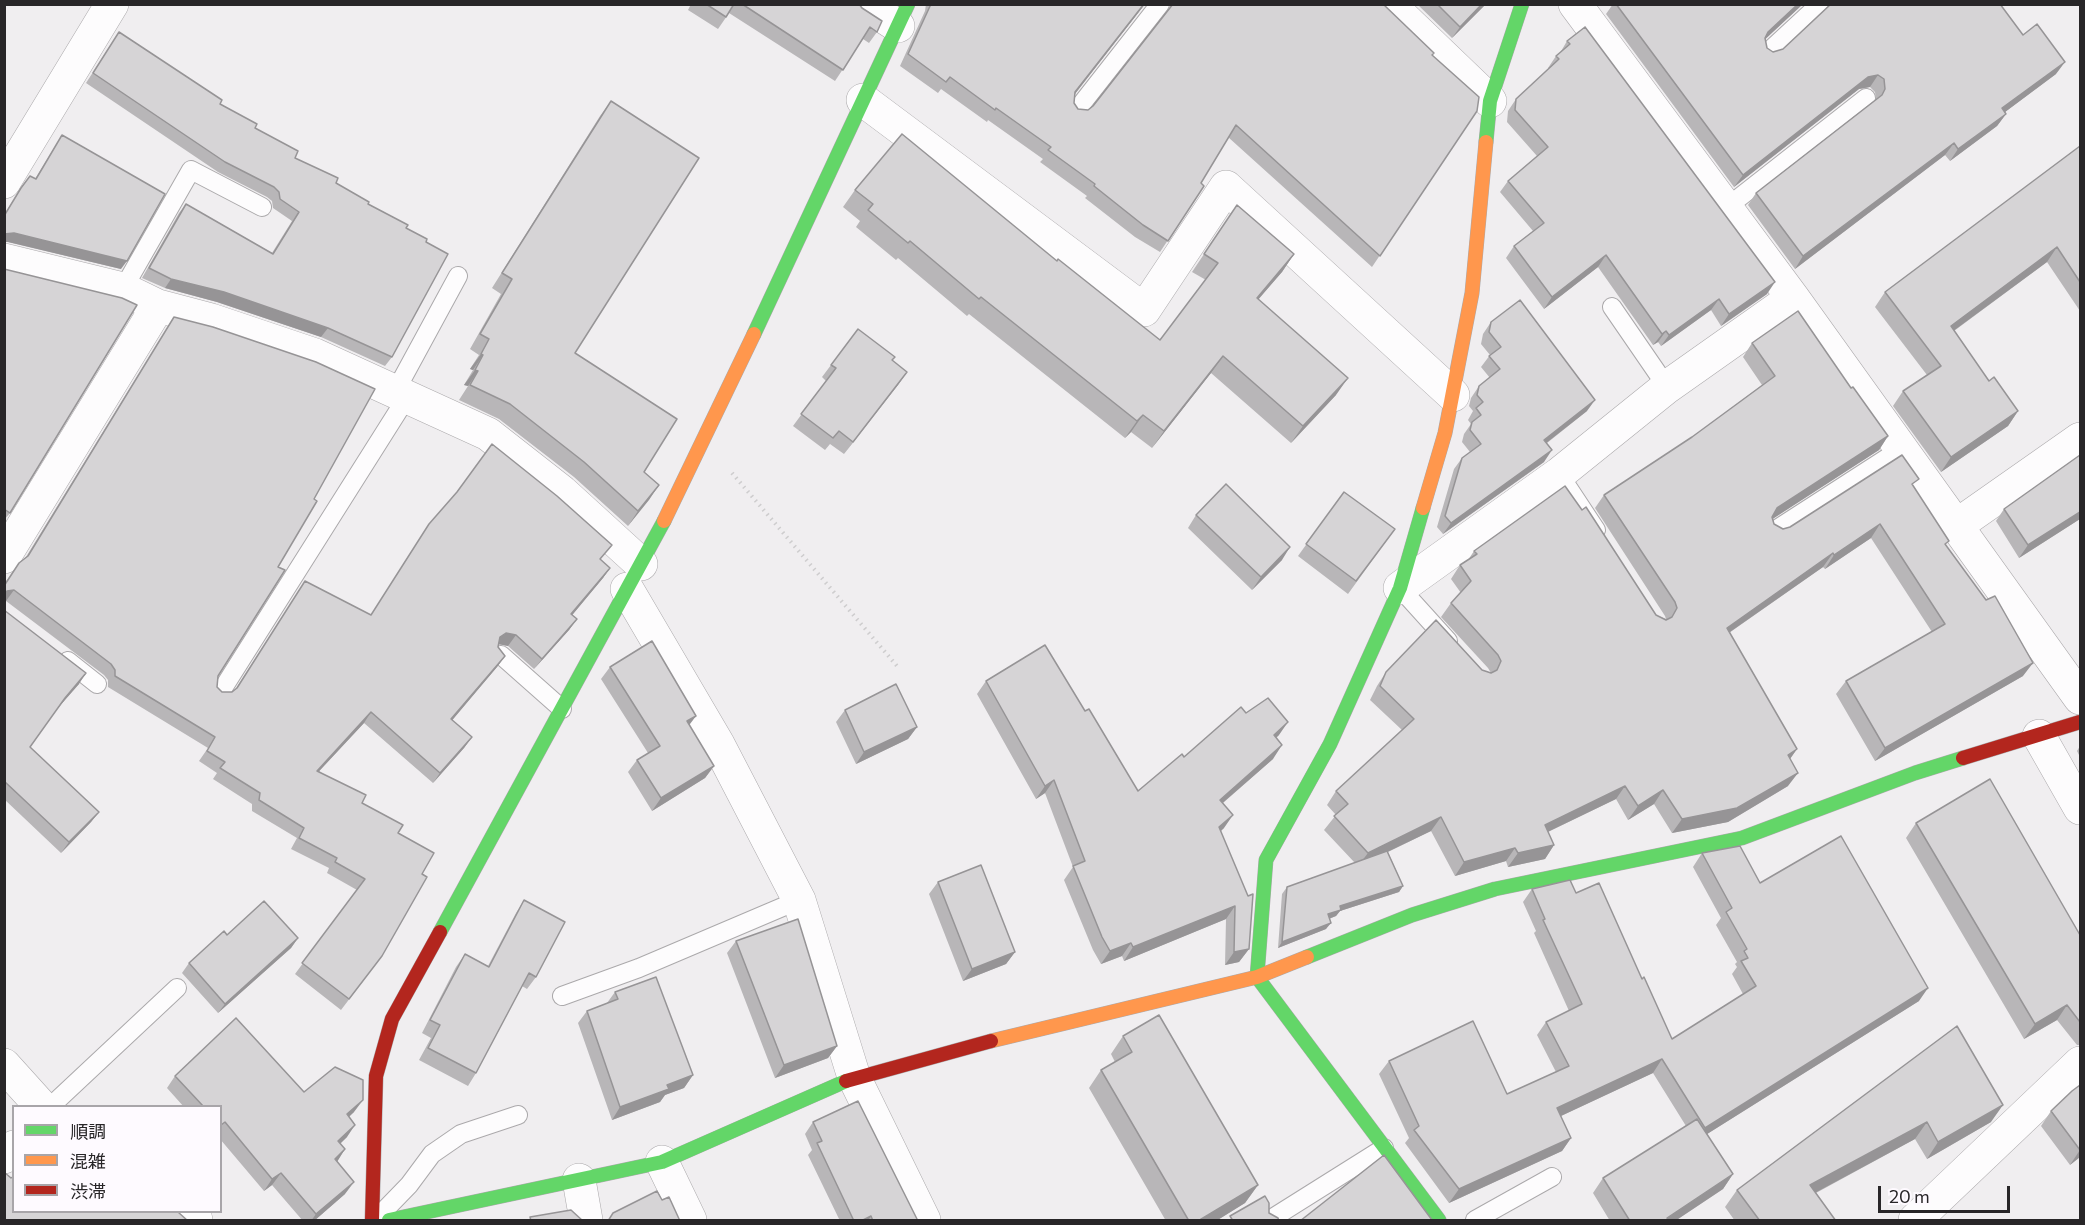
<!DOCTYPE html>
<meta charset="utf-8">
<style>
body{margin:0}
#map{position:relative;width:2085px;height:1225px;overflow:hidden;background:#f0eef0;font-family:Commissioner,"Noto Sans JP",sans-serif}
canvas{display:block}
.frame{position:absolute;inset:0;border:6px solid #282628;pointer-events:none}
.legend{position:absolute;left:12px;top:1105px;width:210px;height:108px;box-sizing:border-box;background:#fefaff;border:2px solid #a8a5a9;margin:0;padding:8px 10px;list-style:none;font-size:18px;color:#282628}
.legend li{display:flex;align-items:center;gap:12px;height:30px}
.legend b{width:30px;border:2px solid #a8a5a9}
.scale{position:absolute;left:1878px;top:1186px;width:132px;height:27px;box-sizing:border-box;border:3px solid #282628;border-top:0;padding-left:8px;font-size:18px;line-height:21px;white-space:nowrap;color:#282628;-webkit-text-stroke:4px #fefaff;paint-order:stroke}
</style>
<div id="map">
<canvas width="2085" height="1225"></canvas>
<div class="frame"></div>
<ul class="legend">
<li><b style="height:8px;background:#63d668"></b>順調</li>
<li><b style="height:8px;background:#ff974d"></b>混雑</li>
<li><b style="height:8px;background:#b3261e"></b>渋滞</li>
</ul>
<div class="scale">20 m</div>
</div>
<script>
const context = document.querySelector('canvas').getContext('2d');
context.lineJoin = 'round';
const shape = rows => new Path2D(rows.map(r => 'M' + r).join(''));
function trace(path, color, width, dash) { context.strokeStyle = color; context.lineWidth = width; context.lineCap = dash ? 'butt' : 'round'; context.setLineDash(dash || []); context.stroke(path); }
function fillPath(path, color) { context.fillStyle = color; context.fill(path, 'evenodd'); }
const path = shape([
 [732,473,897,666]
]);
const lane = shape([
 [1767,53,1820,4],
 [1076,111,1160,4],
 [1726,208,1866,98],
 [123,289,191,170,262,207],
 [1612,307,1667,387],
 [395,392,458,276],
 [1559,474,1596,530],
 [1774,531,1901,449],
 [1400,588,1448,641],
 [501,655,562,709],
 [68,661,97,684],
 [220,693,407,397],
 [562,996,639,968,799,900],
 [51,1106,177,988],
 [376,1219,409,1185,432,1154,461,1134,518,1115],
 [1271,1219,1384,1148],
 [1475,1220,1552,1177]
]);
const street = shape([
 [864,4,898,26],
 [1389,4,1490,101],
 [1575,4,1793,298,2080,698],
 [863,100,1144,310,1226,187,1453,395],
 [4,182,112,4],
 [4,260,123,289,158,306,211,320,315,355,488,434,562,492,641,564],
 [1956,526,2080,439],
 [4,557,158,306],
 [1400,588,1559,474,1667,387,1793,298],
 [627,589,718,744,799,900,854,1077,924,1220],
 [2039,736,2080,808],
 [4,1065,41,1106],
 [4,1157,14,1147],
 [662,1162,690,1220],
 [579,1180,586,1220],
 [184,1212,196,1220],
 [1915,1220,2080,1063]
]);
const fast = shape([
 [1486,142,1490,101,1522,4],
 [754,334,908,4],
 [1423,508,1400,588,1330,744,1266,860,1257,977,1439,1220],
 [440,932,664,521],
 [1307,957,1412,915,1495,889,1742,838,1915,773,1963,758],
 [389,1220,662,1162,846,1081]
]);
const slow = shape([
 [1423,508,1445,433,1472,293,1486,142],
 [664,521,754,334],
 [991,1041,1257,977,1307,957]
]);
const jam = shape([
 [1963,758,2080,722],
 [846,1081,991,1041],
 [372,1220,376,1076,392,1019,440,932]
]);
const wall = shape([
 [691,4,859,4,877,32,869,43,863,39,835,81,729,13,718,29,688,10],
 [926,4,1145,4,1075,94,1074,103,1078,109,1088,110,1093,106,1170,8,1171,4,1383,4,1432,56,1477,111,1372,267,1228,137,1201,183,1204,186,1160,252,1135,237,1085,198,1087,196,1040,162,1043,159,988,120,987,122,941,89,938,93,900,66,925,11],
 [1417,4,1486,4,1452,38],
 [1613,4,1803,4,1765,39,1767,48,1773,52,1783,49,1830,4,2000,4,2023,35,2056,74,2005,112,2006,114,1997,126,1950,161,1945,155,1795,269,1748,205,1756,193,1876,99,1875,92,1870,87,1859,89,1734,187,1606,14],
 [119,32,255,128,295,158,406,228,426,242,392,357,385,366,321,337,217,302,165,288,142,278,179,213,186,204,272,253,292,221,273,208,272,201,267,197,218,172,86,83],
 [1567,41,1767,294,1721,326,1711,310,1661,346,1658,342,1653,345,1598,267,1544,309,1506,258,1514,246,1533,231,1500,192,1508,181,1537,156,1507,122,1508,111,1516,99,1549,69,1548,68,1556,56,1560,53],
 [611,101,575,353,644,472,659,485,628,526,574,477,499,419,459,400,468,386,464,385,473,370,470,369,479,355,470,349,501,294,492,288,600,116],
 [62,135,121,269,8,242,4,242,4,215,16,196,30,176,35,179],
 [2080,146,2080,311,2047,262,1954,331,1989,381,2018,411,2008,426,1941,472,1893,406,1903,391,1927,375,1875,307,1885,292],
 [855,190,1057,261,1160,340,1206,280,1192,272,1237,205,1294,254,1282,272,1258,299,1336,395,1291,443,1211,373,1152,448,1131,432,1125,438,969,314,967,316,898,258,896,260,856,227,860,221,843,207],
 [4,269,10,513,4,520],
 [174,317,314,499,218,676,217,687,222,692,232,692,235,690,305,581,371,615,429,524,601,560,610,568,603,578,572,615,577,619,569,630,534,669,508,646,498,644,498,647,505,656,497,667,452,720,472,737,464,748,433,783,364,723,319,771,362,803,398,833,422,874,382,956,341,1010,295,974,357,890,327,873,329,868,291,849,297,838,252,811,252,804,213,779,217,773,199,761,208,748,108,687,108,680,104,675,6,601,4,601,4,584,19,563,26,557,167,328],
 [1491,322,1587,411,1547,443,1544,462,1443,534,1437,527,1454,469,1462,458,1470,452,1462,442,1464,434,1471,424,1468,420,1473,411,1469,406,1471,398,1479,386,1490,378,1481,367,1490,355,1481,344,1483,334],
 [1752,343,1851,388,1888,436,1879,450,1773,518,1774,524,1783,529,1914,487,1946,545,2023,676,1875,761,1836,694,1846,681,1932,632,1871,538,1825,569,1823,567,1729,633,1797,749,1790,759,1788,786,1728,822,1672,833,1654,804,1628,820,1616,799,1548,832,1554,845,1545,859,1508,867,1506,861,1455,876,1431,831,1388,852,1403,886,1399,892,1340,911,1336,916,1329,919,1326,929,1278,948,1282,894,1287,887,1355,863,1324,830,1336,815,1327,805,1336,791,1402,730,1370,700,1377,686,1386,672,1482,670,1491,673,1488,668,1441,617,1451,603,1461,593,1451,579,1460,565,1468,560,1474,551,1656,615,1666,619,1665,616,1595,508,1604,495,1692,437,1762,385,1743,357],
 [892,361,907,372,844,454,830,444,825,450,793,426,826,381,822,377,831,365],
 [2080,455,2080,519,2019,558,1996,521,2004,509],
 [1344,492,1395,529,1348,594,1298,556],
 [1196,515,1282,560,1252,590,1188,528],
 [4,610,79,684,57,709,30,747,99,812,91,822,61,853,4,799],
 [610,667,689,725,714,766,705,778,652,811,628,772,637,760,648,753,601,679],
 [986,681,1085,711,1138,791,1184,757,1246,713,1279,735,1276,738,1273,759,1223,803,1224,828,1221,831,1249,949,1239,962,1225,965,1226,919,1124,961,1122,956,1101,964,1093,950,1064,880,1073,867,1045,793,1036,799,977,694],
 [845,710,917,727,908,739,856,764,836,722],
 [2080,746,2080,757,2077,751],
 [1916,823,2080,935,2080,1045,2077,1045,2057,1020,2024,1039,1906,838],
 [1702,853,1760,883,1919,1001,1707,1134,1733,1174,1723,1189,1675,1221,1610,1221,1593,1193,1603,1178,1686,1126,1653,1073,1561,1116,1571,1138,1562,1151,1449,1203,1405,1143,1409,1138,1379,1074,1389,1061,1507,1094,1556,1072,1537,1035,1546,1022,1569,1011,1534,933,1536,931,1523,902,1532,889,1576,893,1642,979,1672,1039,1743,994,1732,974,1737,967,1735,964,1737,962,1716,925,1721,918,1693,867],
 [938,882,1015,952,1006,964,963,981,929,894],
 [524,900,536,977,527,989,522,986,476,1073,468,1086,419,1060,431,1038,422,1033,456,967,465,954,488,966,516,913],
 [227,935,298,938,291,948,218,1013,182,973,189,963],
 [736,941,837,1046,828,1058,775,1078,727,953],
 [615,992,693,1075,684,1088,665,1095,660,1102,612,1120,578,1023,587,1011,607,1003],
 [1957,1026,1991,1122,1927,1159,1915,1139,1816,1193,1836,1221,1735,1221,1725,1207,1737,1190],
 [1123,1036,1258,1185,1245,1203,1216,1221,1166,1221,1089,1088,1101,1070,1115,1062,1111,1054],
 [175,1076,304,1092,354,1112,349,1117,347,1137,340,1144,345,1149,337,1161,345,1194,314,1221,303,1221,272,1185,264,1191,220,1139,220,1107,184,1107,167,1088],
 [2080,1085,2080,1157,2070,1165,2041,1126,2051,1111],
 [813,1122,918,1221,840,1221,808,1155,812,1150,805,1134]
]);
const shadedWall = shape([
 [1144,4,1145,4,1067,104,1075,92],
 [1482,4,1486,4,1452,38,1460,27],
 [1798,4,1803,4,1759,45,1768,32],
 [2065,62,2056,74,1993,121,2002,108],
 [1878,75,1870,87,1859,89,1734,187,1743,175,1868,77],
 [2006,114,1997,126,1950,161,1958,149],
 [1954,143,1945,155,1795,269,1803,256],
 [14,233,127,261,121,269,8,242,4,242,4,234],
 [2057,247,2047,262,1941,340,1951,326],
 [1294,254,1282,272,1245,315,1257,298],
 [1606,255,1598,267,1544,309,1552,297],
 [171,279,224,292,328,328,321,337,217,302,165,288],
 [1775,282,1767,294,1721,326,1729,314],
 [1719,299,1711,310,1661,346,1669,335],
 [1666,331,1658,342,1653,345,1662,334],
 [481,354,483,355,473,370,470,369],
 [1223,356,1211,373,1152,448,1164,431],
 [475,370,478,371,468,386,464,385],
 [907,372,898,385,844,454,853,442],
 [1348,378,1336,395,1291,443,1303,426],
 [1595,400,1587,411,1536,451,1544,440],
 [2018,411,2008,426,1941,472,1951,457],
 [1143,415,1131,432,1125,438,1137,421],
 [1888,436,1879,450,1768,522,1777,508],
 [1552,450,1544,462,1443,534,1451,523],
 [659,485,649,500,628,526,638,511],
 [2080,512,2080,519,2019,558,2028,545],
 [1880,524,1871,538,1825,569,1834,555],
 [1290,547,1282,560,1252,590,1261,577],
 [1833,553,1823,567,1717,641,1727,628],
 [610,568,603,578,564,625,571,614],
 [14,590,6,601,4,601,4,593,7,591],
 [577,619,569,630,534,669,542,659],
 [506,633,516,635,508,646,498,644,500,637],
 [505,656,497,667,444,730,451,719],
 [2033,663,2023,676,1875,761,1885,748],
 [86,673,79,684,57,709,65,698],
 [371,712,364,723,310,781,317,771],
 [696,716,687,728,687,721],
 [1288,722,1279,735,1264,748,1274,735],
 [917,727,908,739,856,764,864,752],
 [472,737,464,748,433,783,440,773],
 [1282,745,1273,759,1211,813,1220,800],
 [1797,749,1787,763,1788,755],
 [714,766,705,778,652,811,661,798],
 [1798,773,1788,786,1728,822,1672,833,1682,819],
 [1054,780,1045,793,1036,799,1045,786],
 [1625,786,1616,799,1535,838,1545,825],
 [1663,790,1654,804,1628,820,1638,806],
 [99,812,91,822,61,853,69,842],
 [1233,815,1224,828,1210,840,1219,827],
 [1441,817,1431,831,1358,866,1368,853],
 [1554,845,1545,859,1508,867,1518,853],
 [1515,848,1506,861,1455,876,1464,862],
 [1403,886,1399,892,1340,911,1336,916,1323,921,1328,914,1340,906],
 [1235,906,1226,919,1124,961,1133,947],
 [1331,923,1326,929,1278,948,1282,942],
 [298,938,291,948,218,1013,225,1004],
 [1131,943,1122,956,1101,964,1110,951],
 [1249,949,1239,962,1225,965,1234,952],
 [1015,952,1006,964,963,981,972,969],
 [1928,988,1919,1001,1696,1141,1705,1128],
 [2067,1005,2057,1020,2024,1039,2035,1024],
 [837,1046,828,1058,775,1078,784,1065],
 [1662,1059,1653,1073,1548,1122,1557,1108],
 [693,1075,684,1088,665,1095,660,1102,612,1120,620,1107,667,1085],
 [363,1100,354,1112,338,1126,347,1114],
 [2003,1105,1991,1122,1927,1159,1938,1142],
 [1927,1122,1915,1139,1798,1202,1810,1185],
 [355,1125,347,1137,330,1153,338,1141],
 [1571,1138,1562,1151,1449,1203,1459,1189],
 [345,1149,337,1162,335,1159],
 [2080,1150,2080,1157,2070,1165],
 [281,1173,272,1185,264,1191,272,1179],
 [1733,1174,1723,1189,1675,1221,1665,1221,1667,1218],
 [354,1182,345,1194,314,1221,311,1221,316,1214],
 [1258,1185,1245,1203,1216,1221,1198,1221],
 [871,1216,868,1221,861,1221]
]);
const building = shape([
 [706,4,734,4,726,17,706,4],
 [742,4,859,4,862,8,882,21,877,32,870,27,843,70,742,4],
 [931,4,1144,4,1075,92,1074,103,1078,109,1088,110,1093,106,1173,4,1383,4,1434,53,1432,55,1479,97,1477,111,1380,256,1236,125,1201,183,1204,186,1168,241,1143,225,1094,186,1095,184,1048,150,1051,147,996,108,995,110,950,77,946,82,908,54,931,4],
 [1437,4,1482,4,1460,27,1437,4],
 [1616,4,1798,4,1768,32,1765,38,1767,48,1773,52,1783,49,1831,4,2000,4,2023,35,2037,24,2065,62,2002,108,2006,114,1958,149,1954,143,1803,256,1756,193,1882,95,1885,89,1884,79,1878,75,1868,77,1743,175,1616,4],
 [1585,27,1775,282,1729,314,1719,299,1669,335,1666,331,1662,334,1606,255,1552,297,1514,246,1544,223,1508,181,1548,147,1515,110,1516,99,1559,59,1556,56,1570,44,1567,41,1585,27],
 [119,32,222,100,220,104,257,124,255,128,298,151,295,158,338,178,336,183,369,202,368,204,408,225,406,228,427,239,426,242,448,254,392,357,328,328,224,292,171,279,149,268,186,204,273,254,299,212,280,199,279,192,274,187,225,162,93,73,119,32],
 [611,101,699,158,575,353,677,419,644,472,659,485,638,511,584,462,510,404,470,385,478,371,475,370,483,355,481,354,489,339,480,334,512,279,502,273,611,101],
 [902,134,1057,261,1058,259,1160,340,1218,263,1204,254,1237,205,1294,254,1257,298,1348,378,1303,426,1223,356,1164,431,1143,415,1137,421,981,297,979,299,910,241,908,243,868,210,873,204,855,190,902,134],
 [62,135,165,194,127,261,14,233,4,234,4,216,21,188,30,176,36,179,62,135],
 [2080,146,2080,282,2057,247,1951,326,1989,381,1994,377,2018,411,1951,457,1903,391,1941,366,1885,292,2080,146],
 [4,269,122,298,137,305,10,513,4,509,4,269],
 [1520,300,1595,400,1544,440,1552,450,1451,523,1445,516,1462,458,1481,444,1470,430,1472,422,1481,415,1476,408,1483,402,1477,395,1479,386,1500,369,1489,356,1501,347,1489,332,1491,322,1520,300],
 [1798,311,1851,388,1853,387,1888,436,1777,508,1772,517,1774,524,1783,529,1790,527,1902,455,1919,479,1912,484,1949,541,1945,544,1986,600,1995,596,2033,663,1885,748,1846,681,1945,624,1880,524,1834,555,1833,553,1727,628,1797,749,1788,755,1798,773,1737,808,1682,819,1663,790,1638,806,1625,786,1545,825,1554,845,1518,853,1515,848,1464,862,1441,817,1368,853,1334,816,1348,804,1336,791,1414,719,1380,686,1386,672,1436,620,1482,670,1491,673,1497,670,1501,661,1498,655,1451,603,1471,581,1460,565,1477,554,1474,551,1565,486,1582,510,1586,507,1656,615,1666,620,1672,617,1677,608,1675,602,1604,495,1692,437,1775,376,1752,343,1798,311],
 [174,317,213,327,316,362,375,389,314,499,317,501,278,567,285,570,218,676,217,687,222,692,232,692,237,688,305,581,371,615,429,524,457,492,492,444,557,496,612,545,600,559,610,568,571,614,577,619,542,659,516,635,506,633,500,637,498,647,505,656,451,719,472,737,440,773,371,712,317,771,366,795,362,803,403,825,398,833,434,853,422,874,427,877,382,956,349,999,302,963,365,879,335,862,337,858,299,838,304,828,259,800,260,793,220,768,225,762,207,751,215,737,115,676,115,670,111,664,14,590,7,591,4,593,4,586,19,563,28,556,174,317],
 [858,329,895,357,892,360,907,372,853,442,839,431,833,438,801,414,836,368,831,365,858,329],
 [2080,455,2080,512,2028,545,2004,509,2080,455],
 [1226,484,1290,547,1261,577,1196,515,1226,484],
 [1344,492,1395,529,1356,581,1306,544,1344,492],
 [4,610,86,673,65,698,30,747,99,812,69,842,4,781,4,610],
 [652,641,696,716,687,721,714,766,661,798,637,760,660,746,610,667,652,641],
 [1045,645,1085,711,1089,709,1138,791,1182,754,1184,757,1241,707,1246,713,1268,698,1288,722,1274,735,1282,745,1220,800,1233,815,1219,827,1248,896,1253,894,1249,949,1234,952,1235,906,1133,947,1131,943,1110,951,1102,937,1073,866,1085,861,1054,780,1045,786,986,681,1045,645],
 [896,684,917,727,864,752,845,710,896,684],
 [1990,779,2080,935,2080,1022,2067,1005,2035,1024,1916,823,1990,779],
 [1841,836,1928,988,1705,1128,1662,1059,1557,1108,1571,1138,1459,1189,1414,1130,1419,1126,1389,1061,1473,1021,1507,1094,1569,1066,1546,1022,1582,1004,1543,920,1545,919,1532,889,1570,880,1576,893,1599,883,1642,979,1644,977,1672,1039,1756,986,1741,961,1748,958,1744,951,1747,949,1726,912,1732,908,1702,853,1740,846,1760,883,1841,836],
 [1387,851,1403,886,1340,906,1341,910,1328,914,1331,923,1282,942,1287,887,1387,851],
 [981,865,1015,952,972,969,938,882,981,865],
 [524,900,565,922,536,977,529,973,476,1073,428,1048,440,1025,430,1020,465,954,489,967,524,900],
 [264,901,298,938,225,1004,189,963,224,931,227,935,264,901],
 [798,919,837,1046,784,1065,736,941,798,919],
 [656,977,693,1075,667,1085,669,1089,620,1107,587,1011,618,999,615,992,656,977],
 [1159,1015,1258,1185,1198,1221,1189,1221,1101,1070,1132,1052,1123,1036,1159,1015],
 [236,1018,304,1092,335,1067,363,1080,363,1100,347,1114,355,1125,338,1141,345,1149,335,1159,354,1182,316,1214,281,1173,272,1179,225,1122,221,1125,220,1125,220,1107,204,1107,175,1076,236,1018],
 [1957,1026,2003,1105,1938,1142,1927,1122,1810,1185,1836,1221,1760,1221,1737,1190,1957,1026],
 [2080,1085,2080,1150,2051,1111,2072,1091,2080,1085],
 [858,1101,918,1221,873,1221,871,1216,861,1221,854,1221,817,1143,822,1141,813,1122,858,1101],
 [1697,1119,1733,1174,1667,1218,1669,1221,1630,1221,1603,1178,1697,1119],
 [1384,1155,1432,1220,1431,1221,1300,1221,1384,1155],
 [4,1172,11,1178,14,1176,14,1212,178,1212,188,1221,4,1221,4,1172],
 [657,1191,662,1200,669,1197,680,1221,608,1221,613,1213,657,1191],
 [1265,1196,1269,1203,1269,1213,1278,1218,1279,1221,1233,1221,1230,1216,1265,1196],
 [571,1210,583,1221,531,1221,530,1217,571,1210]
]);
trace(lane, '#aba9ab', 20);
trace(street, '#aba9ab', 34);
trace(fast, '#aba9ab', 15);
trace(slow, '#aba9ab', 15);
trace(jam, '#aba9ab', 15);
trace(path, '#cecdce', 4, [1.5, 4.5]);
trace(lane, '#fdfcfd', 18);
trace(street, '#fdfcfd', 33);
trace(fast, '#63d668', 14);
trace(slow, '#ff974d', 14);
trace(jam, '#b3261e', 14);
fillPath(wall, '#b8b6b8');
fillPath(shadedWall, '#969496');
fillPath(building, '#d6d4d6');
trace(building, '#969496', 1.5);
</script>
